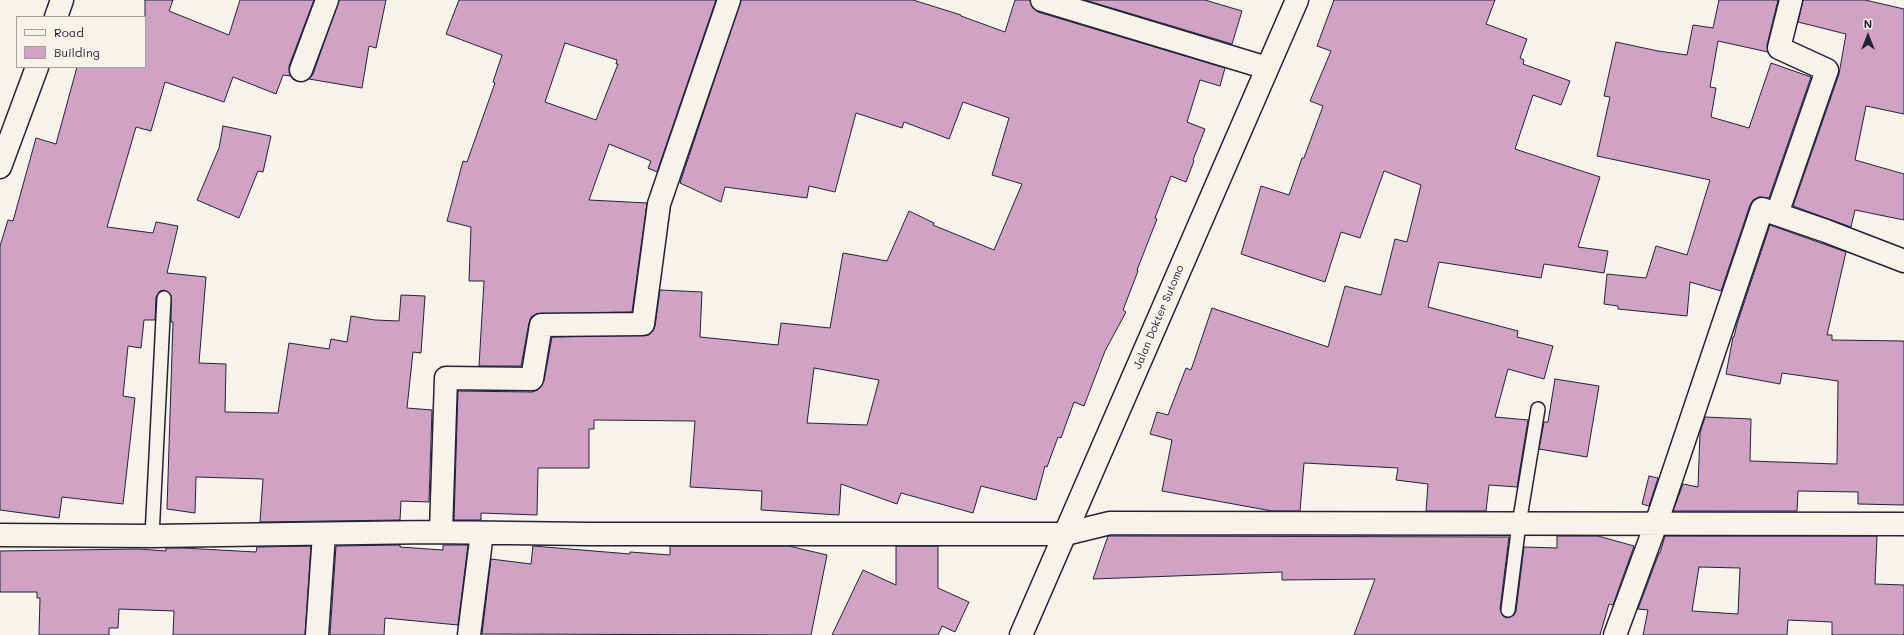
<!DOCTYPE html>
<style>
body{margin:0}
#map{position:relative;width:1904px;height:635px;overflow:hidden;background:#f7f3e8;font-family:Mali,sans-serif}
canvas{display:block}
.legend{position:absolute;left:16px;top:16px;width:130px;height:52px;box-sizing:border-box;background:#f7f3e8;border:1px solid #a29fa3;margin:0;padding:5px 7px;list-style:none;font-size:12px;color:#22223b}
.legend li{display:flex;align-items:center;gap:8px;height:20px}
.legend b{width:20px;border:1px solid #a29fa3}
.north{position:absolute;left:1848px;top:16px;width:40px;height:40px;-webkit-text-stroke:3px #f7f3e8;paint-order:stroke;rotate:0deg;font-size:11px;font-weight:700;line-height:16px;text-align:center;color:#22223b}
.north::after{content:'';display:block;margin:auto;width:14px;height:18px;background:#22223b;clip-path:polygon(50% 0,100% 100%,50% 72%,0 100%)}
</style>
<div id="map">
<canvas width="1904" height="635"></canvas>
<ul class="legend">
<li><b style="height:5px;background:#f7f3e8"></b>Road</li>
<li><b style="height:11px;background:#d0a3c5"></b>Building</li>
</ul>
<div class="north">N</div>
</div>
<script>
const context = document.querySelector('canvas').getContext('2d');
context.lineJoin = 'round';
function fillPath(path, color) { context.fillStyle = color; context.fill(path, 'evenodd'); }
const shape = rows => new Path2D(rows.map(r => 'M' + r).join(''));
function trace(path, color, width, dash) { context.strokeStyle = color; context.lineWidth = width; context.lineCap = dash ? 'butt' : 'round'; context.setLineDash(dash || []); context.stroke(path); }
function label(font, color, halo, rows, align = 'center') {
  context.font = font + ' Mali,sans-serif'; context.lineWidth = 4; context.setLineDash([]); context.textBaseline = 'middle'; context.strokeStyle = halo; context.fillStyle = color; for (const [text, x, y, turn = 0] of rows) {
    context.save(); context.translate(x, y); context.rotate((+turn || 0) * Math.PI / 180); context.textAlign = isNaN(turn) ? turn : align; if (halo) context.strokeText(text, 0, 0); context.fillText(text, 0, 0); context.restore();
  }
}
const building = shape([
 [145,0,173,0,169,11,229,35,240,0,314,0,289,66,290,76,283,75,276,94,233,77,224,102,165,82,151,131,136,127,107,227,153,233,156,222,178,226,167,273,206,277,199,363,226,364,225,412,278,413,289,343,329,349,331,339,347,342,351,316,375,320,399,321,401,295,425,296,421,353,413,352,407,408,432,410,429,502,401,501,400,520,260,522,263,479,196,477,195,513,167,509,173,322,171,322,171,295,164,290,160,291,156,297,155,320,144,320,141,348,128,346,123,396,135,398,123,504,62,497,59,518,0,510,0,246,8,220,13,221,36,138,56,144,77,67,145,67,145,0],
 [339,0,386,0,376,48,369,46,362,88,309,79,313,74,339,0],
 [459,0,716,0,657,172,648,168,651,161,609,144,589,200,647,203,632,312,536,314,531,317,529,323,521,366,479,366,484,281,469,281,471,227,447,221,463,161,467,162,495,83,493,82,502,55,446,34,459,0],
 [565,43,617,60,616,64,618,64,596,120,545,102,565,43],
 [741,0,913,0,961,15,961,16,1005,32,1015,0,1030,0,1033,8,1038,12,1225,68,1220,86,1200,80,1187,122,1205,129,1193,160,1194,161,1186,182,1171,176,1155,218,1157,219,1137,270,1138,271,1123,310,1126,312,1105,351,1084,406,1074,402,1061,438,1058,437,1047,467,1045,466,1036,500,981,486,973,513,901,493,897,504,841,484,839,515,761,510,762,491,690,487,695,421,594,420,594,429,589,429,589,468,538,468,537,515,481,513,481,520,454,520,458,391,532,392,538,390,544,381,552,337,649,335,653,331,655,326,660,290,702,292,700,337,778,345,781,323,830,328,843,253,887,261,909,211,934,223,933,225,994,250,1022,184,992,175,1009,118,963,102,949,139,904,122,902,128,856,113,835,192,809,186,807,198,725,187,721,202,680,183,741,0],
 [814,368,879,380,867,425,807,423,814,368],
 [1085,0,1205,0,1242,11,1232,44,1085,0],
 [1334,0,1495,0,1486,24,1527,39,1520,58,1524,60,1523,64,1570,81,1561,105,1533,95,1515,149,1600,177,1578,247,1608,251,1604,273,1544,264,1541,278,1439,262,1428,307,1518,331,1517,337,1553,346,1544,379,1508,369,1495,417,1528,420,1517,487,1489,485,1486,511,1426,511,1428,484,1396,480,1398,468,1304,463,1300,511,1272,511,1162,491,1172,440,1150,434,1157,412,1168,415,1186,368,1191,370,1212,308,1328,347,1345,286,1381,295,1395,239,1407,242,1421,185,1384,171,1360,238,1341,232,1325,282,1241,254,1261,186,1289,195,1302,158,1304,158,1323,106,1310,101,1331,51,1317,46,1334,0],
 [1719,0,1778,0,1767,45,1768,52,1718,41,1710,87,1716,88,1711,117,1749,128,1771,63,1811,77,1769,198,1759,197,1753,200,1750,205,1721,291,1690,282,1687,316,1618,309,1618,306,1604,304,1607,274,1646,278,1656,246,1687,255,1710,180,1597,156,1610,97,1604,96,1616,42,1658,51,1687,55,1693,25,1713,28,1719,0],
 [1803,0,1865,0,1904,9,1904,114,1866,106,1855,160,1904,174,1904,220,1855,210,1851,227,1793,206,1839,74,1846,34,1798,22,1803,0],
 [223,126,271,136,263,172,258,171,239,218,197,200,219,148,223,126],
 [1770,225,1846,252,1827,335,1832,335,1832,340,1904,341,1904,505,1858,504,1858,492,1798,491,1797,511,1673,511,1683,484,1698,487,1700,433,1705,417,1751,419,1750,461,1837,464,1838,381,1782,373,1780,384,1726,374,1733,337,1734,337,1737,324,1770,225],
 [1555,379,1599,386,1587,457,1539,449,1544,422,1548,422,1555,379],
 [1649,476,1658,478,1649,506,1642,504,1649,476],
 [1108,536,1509,537,1500,609,1503,616,1507,618,1514,615,1516,611,1524,547,1557,548,1557,536,1598,536,1634,546,1613,605,1609,604,1600,635,1354,635,1375,579,1282,580,1282,572,1093,579,1108,536],
 [1665,536,1877,536,1875,584,1904,585,1904,635,1832,635,1832,622,1788,620,1787,635,1643,635,1648,610,1638,609,1659,553,1660,553,1665,536],
 [1699,567,1740,568,1738,614,1692,611,1699,567],
 [400,545,400,547,443,550,443,545,468,545,458,625,385,618,384,635,330,635,336,546,400,545],
 [311,546,305,635,173,635,174,611,119,609,118,628,109,628,109,635,39,635,40,598,37,598,37,592,0,592,0,551,139,549,166,551,166,548,183,548,256,552,257,547,311,546],
 [533,546,630,554,630,552,670,555,670,546,789,546,827,555,811,635,482,634,491,559,531,564,533,546],
 [896,546,938,546,938,588,969,602,955,632,942,626,938,635,832,635,863,570,896,585,896,546]
]);
const service = shape([
 [152,536,164,298],
 [1508,610,1519,524,1538,409]
]);
const minor = shape([
 [1042,0,1267,68],
 [56,17,62,0],
 [301,70,327,0],
 [0,167,37,67],
 [1777,214,1827,70,1779,48,1791,0],
 [441,532,446,378,532,379,541,325,643,324,659,204,729,0],
 [0,535,152,536,431,532,589,534,1065,534,1110,523,1904,524],
 [317,635,324,534],
 [469,635,482,533],
 [1615,635,1656,524,1762,209,1826,231,1904,261]
]);
const secondary = shape([
 [1021,635,1297,0]
]);
const streetNames = [
 ["Jalan Dokter Sutomo",1159,317,-67]
];
fillPath(building, '#d0a3c5');
trace(building, '#22223b', 1);
trace(service, '#22223b', 16);
trace(minor, '#22223b', 25);
trace(secondary, '#22223b', 25);
trace(service, '#f7f3e8', 13);
trace(minor, '#f7f3e8', 22);
trace(secondary, '#f7f3e8', 22);
label('11px', '#22223b', '#f7f3e8', streetNames);
</script>
